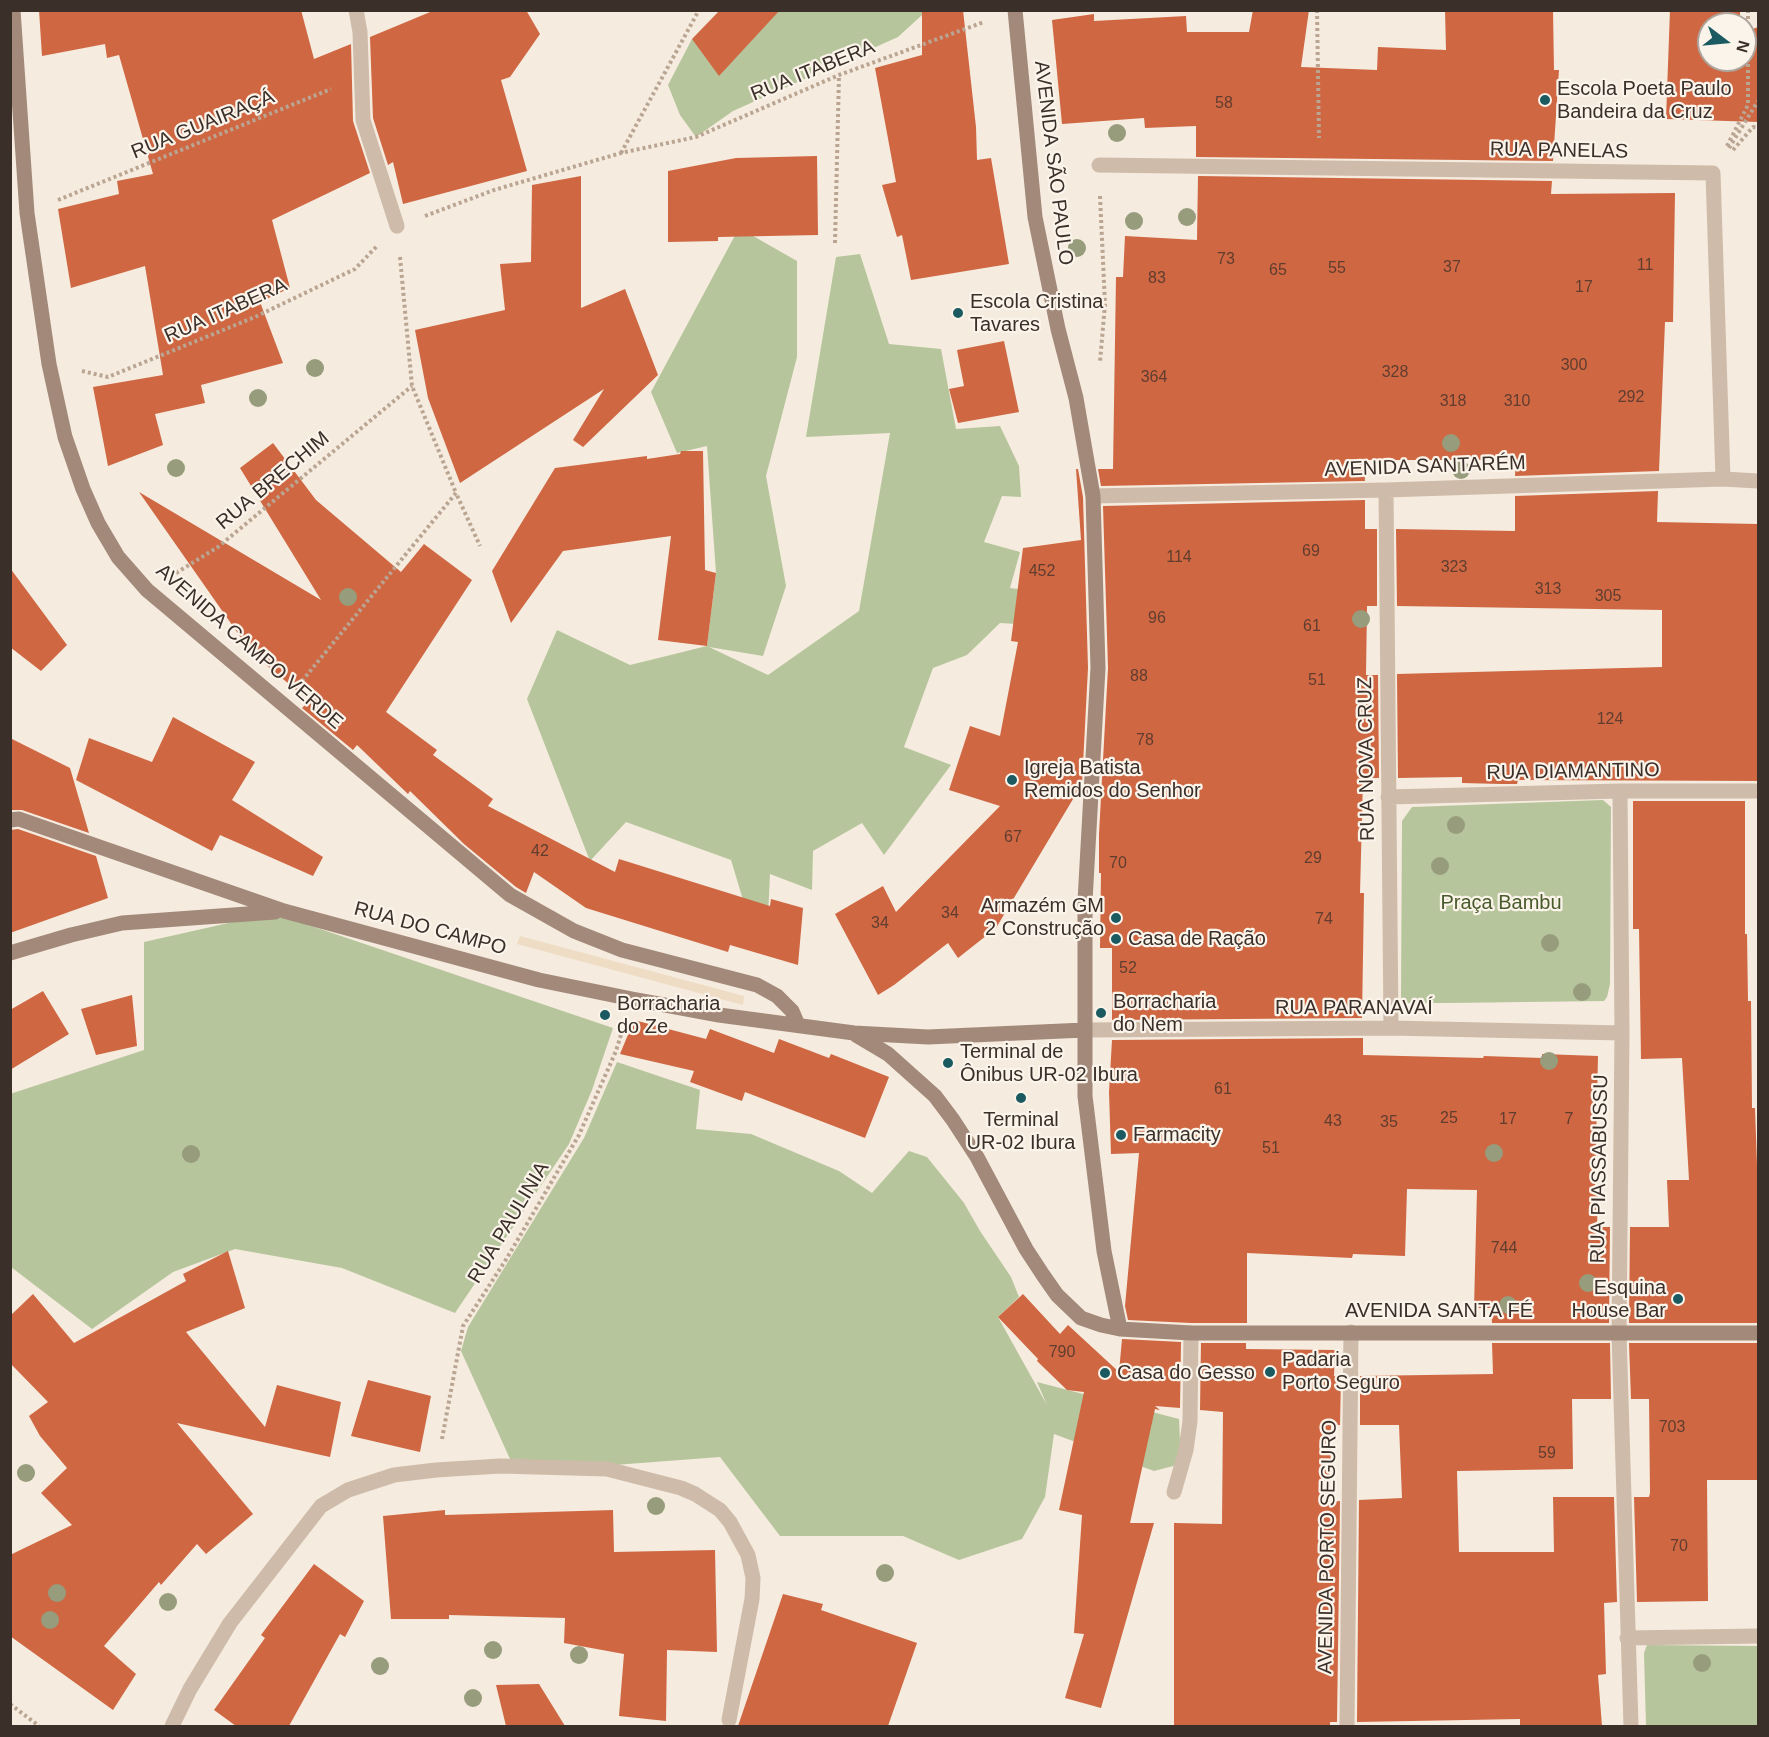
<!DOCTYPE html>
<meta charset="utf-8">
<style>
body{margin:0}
#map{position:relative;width:1769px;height:1737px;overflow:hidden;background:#f5ebde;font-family:Helvetica,sans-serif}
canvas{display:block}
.frame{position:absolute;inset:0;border:12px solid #3b2f29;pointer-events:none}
.north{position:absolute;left:1697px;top:12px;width:60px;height:60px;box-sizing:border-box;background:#fbf4eb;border:2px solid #aea59d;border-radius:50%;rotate:106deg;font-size:16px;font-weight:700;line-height:24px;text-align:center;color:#3b2f29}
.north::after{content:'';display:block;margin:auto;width:21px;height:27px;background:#1b5a60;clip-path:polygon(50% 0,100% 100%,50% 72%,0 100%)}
</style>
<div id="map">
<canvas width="1769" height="1737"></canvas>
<div class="frame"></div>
<div class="north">N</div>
</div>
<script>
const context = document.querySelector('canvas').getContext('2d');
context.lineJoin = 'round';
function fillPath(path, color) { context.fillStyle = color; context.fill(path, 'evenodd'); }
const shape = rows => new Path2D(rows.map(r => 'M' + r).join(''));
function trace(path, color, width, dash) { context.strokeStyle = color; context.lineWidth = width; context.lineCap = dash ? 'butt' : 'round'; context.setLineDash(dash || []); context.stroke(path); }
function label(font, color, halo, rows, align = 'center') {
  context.font = font + ' Helvetica,sans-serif'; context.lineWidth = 4.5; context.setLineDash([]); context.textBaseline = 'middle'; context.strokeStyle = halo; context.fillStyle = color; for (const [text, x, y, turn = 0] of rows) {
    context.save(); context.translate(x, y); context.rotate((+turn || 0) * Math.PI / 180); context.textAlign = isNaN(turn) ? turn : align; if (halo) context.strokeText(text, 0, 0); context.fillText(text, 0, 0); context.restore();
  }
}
const green = shape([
 [780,11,922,11,922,15,898,37,733,111,696,137,680,115,668,85,692,39],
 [739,228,797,261,797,357,766,476,786,586,763,656,709,647,768,675,859,611,890,433,806,437,836,257,860,254,889,344,941,349,956,429,1000,426,1019,466,1021,497,1002,496,984,542,1020,552,1010,588,1018,589,1067,627,1000,623,967,655,933,668,904,747,951,765,884,855,862,823,813,851,812,890,770,874,768,916,744,903,731,860,626,822,590,861,527,699,557,630,630,665,707,646,716,573,707,446,677,453,651,392],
 [1603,800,1611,807,1610,984,1607,997,1604,1001,1448,1003,1408,1003,1401,998,1402,821,1412,807],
 [273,913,613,1028,592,1090,569,1144,455,1313,342,1268,235,1249,173,1272,92,1329,11,1267,10,1094,144,1050,144,942],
 [617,1062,700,1090,696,1129,751,1134,839,1171,872,1193,909,1151,927,1157,964,1203,980,1231,1011,1277,1019,1297,998,1317,1047,1405,1037,1382,1179,1419,1181,1464,1154,1471,1054,1434,1045,1497,1022,1539,959,1560,903,1536,780,1536,720,1457,535,1471,515,1470,461,1351,468,1327,584,1138],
 [1647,1645,1758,1646,1758,1726,1646,1726,1644,1653]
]);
const plaza = shape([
 [520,936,744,996,743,1005,517,944]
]);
const building = shape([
 [39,10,301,10,314,59,351,44,353,121,370,173,272,220,290,288,260,302,283,363,201,385,205,403,155,414,163,445,108,466,93,387,163,375,145,266,71,288,58,209,119,194,117,181,153,174,119,55,107,58,105,44,42,56],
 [435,10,526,10,540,34,510,77,501,80,527,171,403,204,393,162,388,165,373,118,370,37],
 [720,10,780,10,719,76,692,39],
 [922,10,963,10,976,127,977,160,991,158,1009,264,911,280,902,235,897,237,882,185,896,182,875,68,922,55],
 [1253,10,1309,10,1301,67,1377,70,1378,47,1446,50,1445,10,1553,10,1554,70,1559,70,1553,161,1196,157,1196,126,1145,128,1144,118,1062,124,1052,20,1094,14,1094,21,1186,16,1187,32,1249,32],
 [1670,10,1740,10,1740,24,1709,24,1709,60,1745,60,1745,32,1758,27,1758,122,1666,119],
 [817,156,818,235,718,237,718,241,668,242,668,171,736,158],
 [581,176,581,308,625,289,658,375,583,447,573,440,604,389,460,483,428,398,415,330,505,310,500,264,531,262,532,185],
 [1198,176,1552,181,1551,194,1675,193,1673,322,1665,322,1659,471,1515,476,1516,460,1364,460,1365,481,1101,486,1098,469,1113,469,1116,277,1123,277,1125,236,1197,240],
 [1004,341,1019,412,958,423,949,389,964,386,957,350],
 [273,443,316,500,401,572,424,544,472,580,386,712,437,750,433,755,493,799,488,806,615,872,619,859,770,906,771,899,803,908,798,965,730,945,728,952,586,908,534,872,526,893,516,887,464,844,410,791,408,794,357,745,353,750,302,708,309,701,251,652,139,492,321,600,240,468],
 [681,451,703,451,705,570,716,573,707,646,658,640,671,536,563,551,511,623,492,571,555,468,647,456,647,459,680,454],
 [1076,469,1078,469,1083,497,1088,668,1082,784,996,928,958,958,948,943,894,985,878,995,835,914,883,886,896,912,1000,806,949,790,970,726,1000,736,1018,642,1011,641,1023,548,1081,540],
 [1658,491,1657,522,1758,524,1758,781,1518,780,1517,784,1501,784,1462,783,1462,777,1398,778,1397,674,1662,667,1662,610,1397,606,1396,529,1515,531,1515,496],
 [1365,500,1365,529,1377,529,1377,606,1367,606,1366,675,1378,675,1379,778,1363,778,1360,893,1364,893,1362,1018,1112,1020,1112,948,1100,948,1101,873,1099,873,1099,834,1108,668,1103,506],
 [10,568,67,645,41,671,10,647],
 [173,717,255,762,232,800,323,857,313,876,220,835,212,851,76,780,89,738,152,762],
 [10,738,70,768,89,833,22,810,10,810],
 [1633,801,1745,801,1745,934,1747,934,1748,1001,1751,1001,1752,1108,1755,1108,1758,1193,1758,1323,1629,1323,1630,1227,1669,1227,1667,1180,1689,1180,1682,1058,1641,1059,1639,929,1633,929],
 [18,829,96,856,108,898,10,933,10,830],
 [43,991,69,1034,10,1070,10,1010],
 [132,995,137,1046,96,1055,81,1009],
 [634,1020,706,1039,710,1029,774,1053,779,1039,829,1058,831,1054,889,1077,865,1138,745,1092,742,1101,690,1082,694,1071,620,1054],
 [1363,1038,1363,1055,1483,1058,1484,1056,1542,1058,1542,1054,1598,1056,1595,1191,1598,1191,1597,1227,1610,1227,1609,1323,1492,1323,1491,1308,1474,1308,1477,1190,1407,1189,1405,1256,1353,1254,1352,1258,1247,1253,1247,1323,1191,1323,1128,1320,1125,1306,1139,1153,1111,1154,1109,1092,1112,1040],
 [228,1251,245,1308,186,1332,265,1427,277,1385,341,1402,330,1457,177,1423,253,1514,206,1554,197,1544,161,1585,159,1582,104,1646,136,1674,113,1710,10,1636,10,1555,72,1525,41,1493,67,1468,40,1436,29,1416,48,1402,10,1363,10,1316,33,1294,74,1343,186,1281,183,1274],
 [1023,1294,1060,1334,1068,1325,1119,1372,1122,1339,1181,1342,1180,1408,1155,1406,1160,1410,1155,1409,1130,1523,1154,1523,1101,1708,1065,1698,1084,1634,1074,1633,1082,1515,1059,1510,1084,1392,1067,1390,1037,1361,1038,1359,998,1317],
 [1201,1343,1246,1343,1246,1349,1335,1350,1334,1376,1341,1376,1340,1425,1331,1425,1330,1502,1340,1501,1337,1722,1330,1722,1330,1726,1174,1726,1174,1523,1222,1524,1223,1412,1200,1410],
 [1492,1343,1610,1343,1611,1399,1572,1399,1573,1469,1457,1471,1459,1552,1554,1552,1553,1497,1614,1497,1617,1602,1604,1603,1606,1674,1598,1675,1602,1726,1520,1726,1520,1719,1357,1722,1359,1500,1402,1498,1399,1425,1360,1425,1360,1376,1493,1374],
 [1629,1343,1758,1343,1758,1480,1707,1480,1708,1601,1637,1602,1634,1497,1649,1497,1650,1493,1649,1399,1631,1399],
 [368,1380,431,1396,420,1452,351,1436],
 [445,1510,445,1515,613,1510,614,1552,715,1550,717,1652,667,1650,666,1721,619,1716,624,1654,564,1643,565,1618,449,1615,449,1619,391,1619,383,1516],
 [314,1564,364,1601,345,1637,340,1634,289,1726,236,1726,214,1710,265,1638,261,1635],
 [783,1594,823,1604,821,1610,917,1643,888,1726,738,1726],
 [539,1684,565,1726,506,1726,496,1685]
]);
const path = shape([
 [1317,10,1319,138],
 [1727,146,1748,105,1748,10],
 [1729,148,1758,101],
 [1733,150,1753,127,1758,128],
 [621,153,699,10],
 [1100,196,1105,304,1100,362],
 [58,200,331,89],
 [425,216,494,190,621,153,696,137,839,75,984,22],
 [835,243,839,75],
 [400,257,412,386,456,493],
 [82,371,108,377,255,317,355,269,377,246],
 [176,573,218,547,412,386],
 [302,681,456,493,480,546],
 [442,1439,463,1326,507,1258,579,1135,616,1051,623,1028],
 [10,1704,39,1726]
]);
const service = shape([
 [1174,1492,1186,1450,1190,1421,1191,1333]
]);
const minor = shape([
 [356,10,360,32,363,120,397,226],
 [1099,165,1713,173,1723,479],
 [1386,490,1391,1028],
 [1093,496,1386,490,1723,479,1758,481],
 [1620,791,1622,1033,1619,1334,1631,1726],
 [1388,797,1620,791,1758,791],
 [1085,1030,1391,1028,1622,1033],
 [1627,1638,1758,1636],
 [172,1726,190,1689,230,1623,321,1506,348,1490,394,1475,436,1470,500,1466,607,1469,681,1488,695,1494,720,1510,730,1522,748,1555,753,1578,752,1599,729,1720],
 [1347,1726,1351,1332]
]);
const secondary = shape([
 [13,10,27,213,49,364,65,437,83,489,98,523,118,557,147,590,510,895,574,931,622,950,757,985,777,996,792,1011,798,1025],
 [1015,10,1035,217,1058,329,1076,398,1093,496,1098,668,1085,901,1085,1096,1104,1251,1120,1329],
 [10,820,19,819,284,911,539,980,632,999,719,1015,854,1033,928,1037,1085,1030],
 [10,953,71,935,122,923,275,912],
 [856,1035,888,1054,935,1096,953,1120,977,1157,1026,1249,1043,1275,1057,1295,1081,1318,1101,1325,1120,1329,1191,1333,1758,1333]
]);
const trees = [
 [1117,133],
 [1187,217],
 [1134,221],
 [1077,248],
 [315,368],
 [258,398],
 [1451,443],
 [176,468],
 [1461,470],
 [348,597],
 [1361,619],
 [1456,825],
 [1440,866],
 [1550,943],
 [1582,992],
 [1549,1061],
 [1494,1153],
 [191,1154],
 [1588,1283],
 [1508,1305],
 [26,1473],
 [656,1506],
 [885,1573],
 [57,1593],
 [168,1602],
 [50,1620],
 [493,1650],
 [579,1655],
 [1702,1663],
 [380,1666],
 [473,1698]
];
const markers = [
 [1545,100,6,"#1b5a60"],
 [958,313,6,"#1b5a60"],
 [1012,780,6,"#1b5a60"],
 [1116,918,6,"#1b5a60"],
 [1116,939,6,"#1b5a60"],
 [1101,1013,6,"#1b5a60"],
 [605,1015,6,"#1b5a60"],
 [948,1063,6,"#1b5a60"],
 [1021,1098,6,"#1b5a60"],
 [1121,1135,6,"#1b5a60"],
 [1678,1299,6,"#1b5a60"],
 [1270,1372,6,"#1b5a60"],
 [1105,1373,6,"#1b5a60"]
];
const numberNames = [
 ["58",1224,104],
 ["73",1226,260],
 ["11",1645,266],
 ["37",1452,268],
 ["55",1337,269],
 ["65",1278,271],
 ["83",1157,279],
 ["17",1584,288],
 ["300",1574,366],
 ["328",1395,373],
 ["364",1154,378],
 ["292",1631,398],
 ["318",1453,402],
 ["310",1517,402],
 ["69",1311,552],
 ["114",1179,558],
 ["323",1454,568],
 ["452",1042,572],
 ["313",1548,590],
 ["305",1608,597],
 ["96",1157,619],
 ["61",1312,627],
 ["88",1139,677],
 ["51",1317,681],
 ["124",1610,720],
 ["78",1145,741],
 ["67",1013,838],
 ["42",540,852],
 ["29",1313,859],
 ["70",1118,864],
 ["34",950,914],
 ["74",1324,920],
 ["34",880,924],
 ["52",1128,969],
 ["61",1223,1090],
 ["25",1449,1119],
 ["17",1508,1120],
 ["7",1569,1120],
 ["43",1333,1122],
 ["35",1389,1123],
 ["51",1271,1149],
 ["744",1504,1249],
 ["790",1062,1353],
 ["703",1672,1428],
 ["59",1547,1454],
 ["70",1679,1547]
];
const streetNames = [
 ["RUA ITABERA",813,71,-22],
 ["RUA GUAIRAÇÁ",203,125,-22],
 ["RUA PANELAS",1559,151,1],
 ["AVENIDA SÃO PAULO",1053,163,83],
 ["RUA ITABERA",226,311,-24],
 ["AVENIDA SANTARÉM",1425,467,-2],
 ["RUA BRECHIM",273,481,-40],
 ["AVENIDA CAMPO VERDE",249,647,41],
 ["RUA NOVA CRUZ",1367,759,-91],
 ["RUA DIAMANTINO",1573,772,-1],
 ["RUA DO CAMPO",430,929,15],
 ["RUA PARANAVAÍ",1354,1008],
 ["RUA PIASSABUSSU",1600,1169,-89],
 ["RUA PAULINIA",509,1223,-59],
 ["AVENIDA SANTA FÉ",1439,1311],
 ["AVENIDA PORTO SEGURO",1328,1547,-89]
];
const poiNames = [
 ["Escola Poeta Paulo",1557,89],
 ["Bandeira da Cruz",1557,112],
 ["Escola Cristina",970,302],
 ["Tavares",970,325],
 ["Igreja Batista",1024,768],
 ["Remidos do Senhor",1024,791],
 ["Armazém GM",1104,906,"right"],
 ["2 Construção",1104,929,"right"],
 ["Casa de Ração",1128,939],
 ["Borracharia",1113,1002],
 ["do Nem",1113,1025],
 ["Borracharia",617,1004],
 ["do Ze",617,1027],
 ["Terminal de",960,1052],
 ["Ônibus UR-02 Ibura",960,1075],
 ["Terminal",1021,1120,"center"],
 ["UR-02 Ibura",1021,1143,"center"],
 ["Farmacity",1133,1135],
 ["Esquina",1666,1288,"right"],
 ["House Bar",1666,1311,"right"],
 ["Padaria",1282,1360],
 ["Porto Seguro",1282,1383],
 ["Casa do Gesso",1117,1373]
];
const parkNames = [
 ["Praça Bambu",1501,903]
];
fillPath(green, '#b7c59c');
fillPath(plaza, '#eedcc4');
fillPath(building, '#cf6742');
trace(path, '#baa593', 4, [3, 3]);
trace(service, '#cebba9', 15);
trace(minor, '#cebba9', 15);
trace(secondary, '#a2897a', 15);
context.fillStyle = '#969c7c';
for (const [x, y] of trees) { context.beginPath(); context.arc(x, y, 9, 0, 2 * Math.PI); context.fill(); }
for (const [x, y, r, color] of markers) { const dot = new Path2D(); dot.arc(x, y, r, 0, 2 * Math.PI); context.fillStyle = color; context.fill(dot); trace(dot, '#fbf4eb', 2); }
label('16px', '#603d2f', null, numberNames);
label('20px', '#3b2f29', '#fbf4eb', streetNames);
label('20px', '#3b2f29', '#fbf4eb', poiNames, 'left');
label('20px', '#485b2b', '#fbf4eb', parkNames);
</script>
